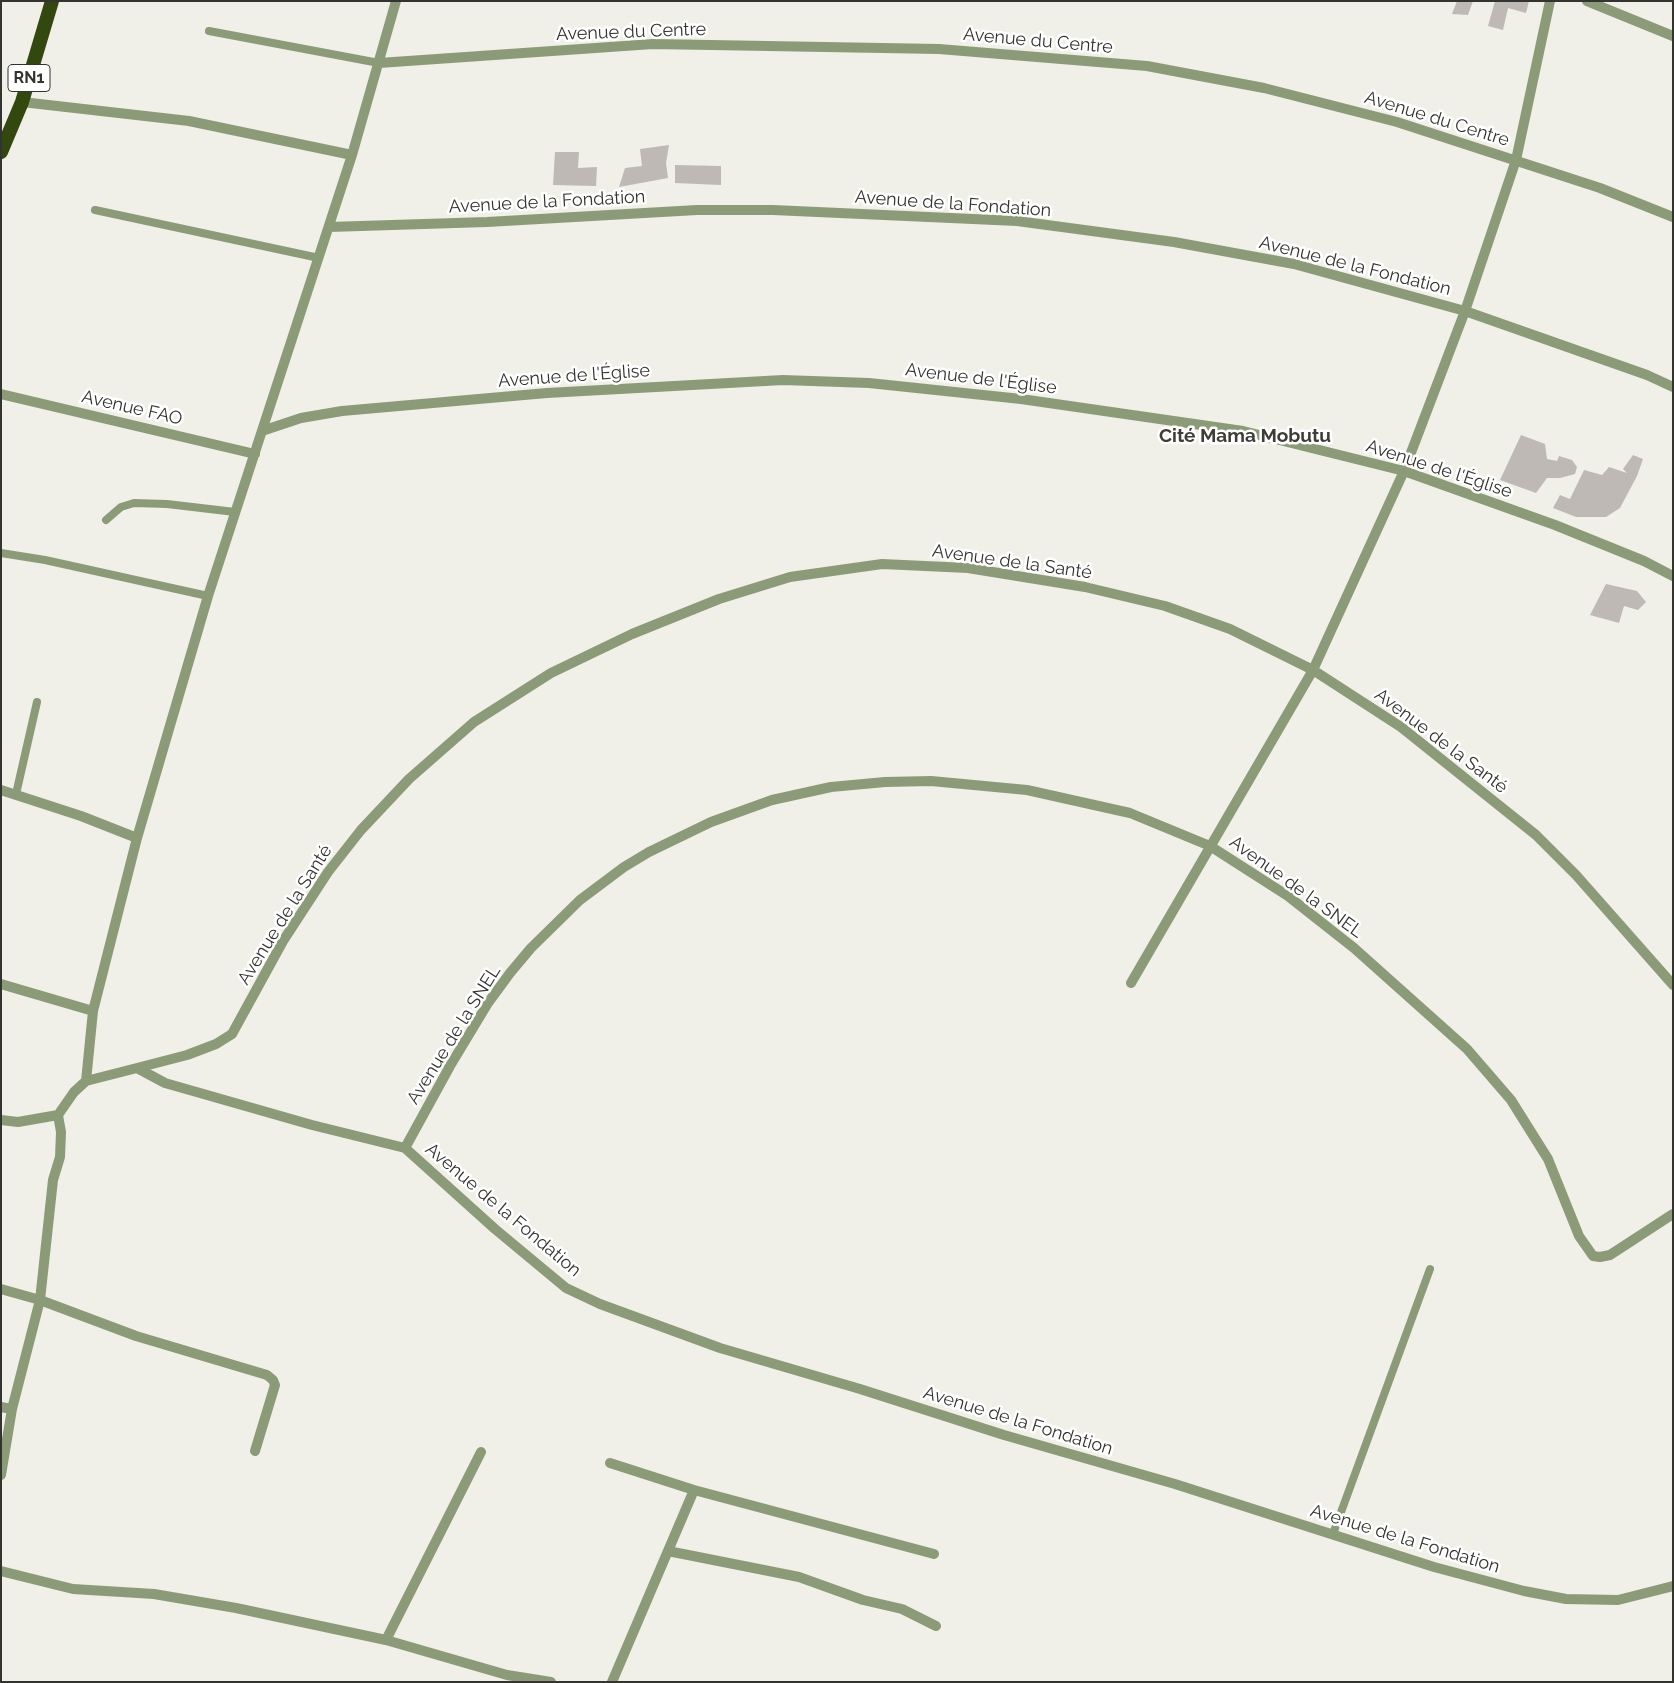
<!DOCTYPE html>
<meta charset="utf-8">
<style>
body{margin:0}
#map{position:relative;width:1674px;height:1683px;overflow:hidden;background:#f0efe8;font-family:Raleway,sans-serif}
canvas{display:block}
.frame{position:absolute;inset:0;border:2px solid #333330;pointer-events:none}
</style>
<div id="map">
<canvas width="1674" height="1683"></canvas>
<div class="frame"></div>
</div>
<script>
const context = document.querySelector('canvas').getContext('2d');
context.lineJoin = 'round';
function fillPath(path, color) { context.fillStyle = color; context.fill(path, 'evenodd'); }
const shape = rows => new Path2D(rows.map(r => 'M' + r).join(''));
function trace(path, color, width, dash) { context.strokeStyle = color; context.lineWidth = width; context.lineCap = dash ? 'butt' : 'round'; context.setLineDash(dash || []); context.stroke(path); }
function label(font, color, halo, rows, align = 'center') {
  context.font = font + ' Raleway,sans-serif'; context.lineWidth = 5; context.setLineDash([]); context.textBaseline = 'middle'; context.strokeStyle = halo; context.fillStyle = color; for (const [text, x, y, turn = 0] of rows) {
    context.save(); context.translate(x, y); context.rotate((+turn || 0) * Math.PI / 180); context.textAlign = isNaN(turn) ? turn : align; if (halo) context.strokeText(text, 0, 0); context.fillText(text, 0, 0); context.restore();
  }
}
const building = shape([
 [1457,1,1473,1,1468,15,1452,14],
 [1495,1,1529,1,1526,13,1508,8,1503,30,1488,26],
 [669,145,666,163,668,178,619,187,625,168,642,166,640,149],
 [555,152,579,152,578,168,597,167,596,186,553,185],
 [675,165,721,166,721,185,675,183],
 [1521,435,1545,444,1547,459,1557,461,1559,456,1572,460,1577,467,1575,474,1560,478,1547,478,1536,493,1500,480],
 [1633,455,1643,459,1637,476,1620,508,1606,517,1576,517,1553,508,1560,495,1570,499,1584,470,1602,475,1609,467,1627,473,1623,469],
 [1606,584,1637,591,1646,602,1638,610,1624,606,1619,623,1590,615]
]);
const service = shape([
 [209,31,379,63],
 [95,210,319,258],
 [106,520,121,507,134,503,167,504,235,512],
 [1,553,45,560,208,596],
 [16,794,37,702],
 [1333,1534,1430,1269]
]);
const minor = shape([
 [1587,1,1673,36],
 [379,63,653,44,939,49,1147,66,1264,88,1397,122,1600,188,1673,217],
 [22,102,189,121,352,155],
 [329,227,487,222,697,210,773,210,1017,221,1174,242,1294,264,1465,311,1647,375,1673,387],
 [1,394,255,454],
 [262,431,301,418,342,411,547,393,783,380,869,383,1021,399,1243,431,1404,471,1555,525,1644,561,1673,576],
 [1,790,81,816,137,838],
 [1131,983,1313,670,1404,471,1465,311,1516,160,1550,1],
 [1,984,93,1011],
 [137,1068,187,1055,216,1044,232,1034,283,941,328,872,361,830,409,779,474,722,551,673,632,634,719,599,790,577,882,564,968,568,1085,587,1165,606,1230,629,1313,670,1401,727,1536,835,1576,875,1673,985],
 [86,1081,93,1011,137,838,208,596,352,155,396,1],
 [1,1120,18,1122,58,1115,74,1092,86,1081,137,1068,165,1083,312,1125,405,1148,450,1066,488,1003,510,973,531,948,580,900,624,867,649,852,711,822,772,800,831,787,885,782,931,781,1027,790,1130,813,1210,846,1288,896,1354,948,1467,1049,1511,1100,1548,1159,1579,1236,1593,1256,1600,1257,1610,1255,1673,1214],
 [405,1148,495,1229,566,1288,600,1304,720,1348,860,1389,1004,1435,1175,1484,1434,1567,1524,1591,1566,1599,1618,1600,1673,1586],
 [1,1289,40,1300,136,1336,267,1375,273,1380,275,1385,255,1451],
 [1,1407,12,1409],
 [610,1463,694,1490,934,1554],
 [1,1475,12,1409,40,1300,53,1180,60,1157,61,1132,58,1115],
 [668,1551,799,1577,863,1600,902,1609,936,1626],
 [1,1571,73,1589,154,1594,236,1608,386,1640,507,1675,551,1682],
 [386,1640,481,1452],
 [612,1682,694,1490]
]);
const trunk = shape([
 [1,152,22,102,52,1]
]);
const shields = [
 [29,78,42]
];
const shieldNames = [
 ["RN1",29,78]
];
const streetNames = [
 ["Avenue du Centre",631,32,-2],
 ["Avenue du Centre",1038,41,5],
 ["Avenue du Centre",1437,119,17],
 ["Avenue de la Fondation",547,202,-3],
 ["Avenue de la Fondation",953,204,4],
 ["Avenue de la Fondation",1355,266,14],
 ["Avenue de l'Église",574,376,-4],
 ["Avenue de l'Église",981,379,7],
 ["Avenue FAO",132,408,13],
 ["Avenue de l'Église",1439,469,18],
 ["Avenue de la Santé",1012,562,8],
 ["Avenue de la Santé",1441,741,37],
 ["Avenue de la SNEL",1296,887,36],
 ["Avenue de la Santé",285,915,-58],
 ["Avenue de la SNEL",454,1035,-58],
 ["Avenue de la Fondation",503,1210,40],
 ["Avenue de la Fondation",1018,1421,17],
 ["Avenue de la Fondation",1405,1539,17]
];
const neighbourhoodNames = [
 ["Cité Mama Mobutu",1245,436]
];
fillPath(building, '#beb9b4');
trace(service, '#8b9b78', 8);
trace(minor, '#8b9b78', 10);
trace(trunk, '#32480e', 14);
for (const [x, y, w] of shields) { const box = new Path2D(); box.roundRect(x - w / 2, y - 13.5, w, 27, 4); context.fillStyle = '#fff'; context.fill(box); trace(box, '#333330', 1); }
label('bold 16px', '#333330', null, shieldNames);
label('18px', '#333330', '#fff', streetNames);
label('bold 19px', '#3e3d37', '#fff', neighbourhoodNames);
</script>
